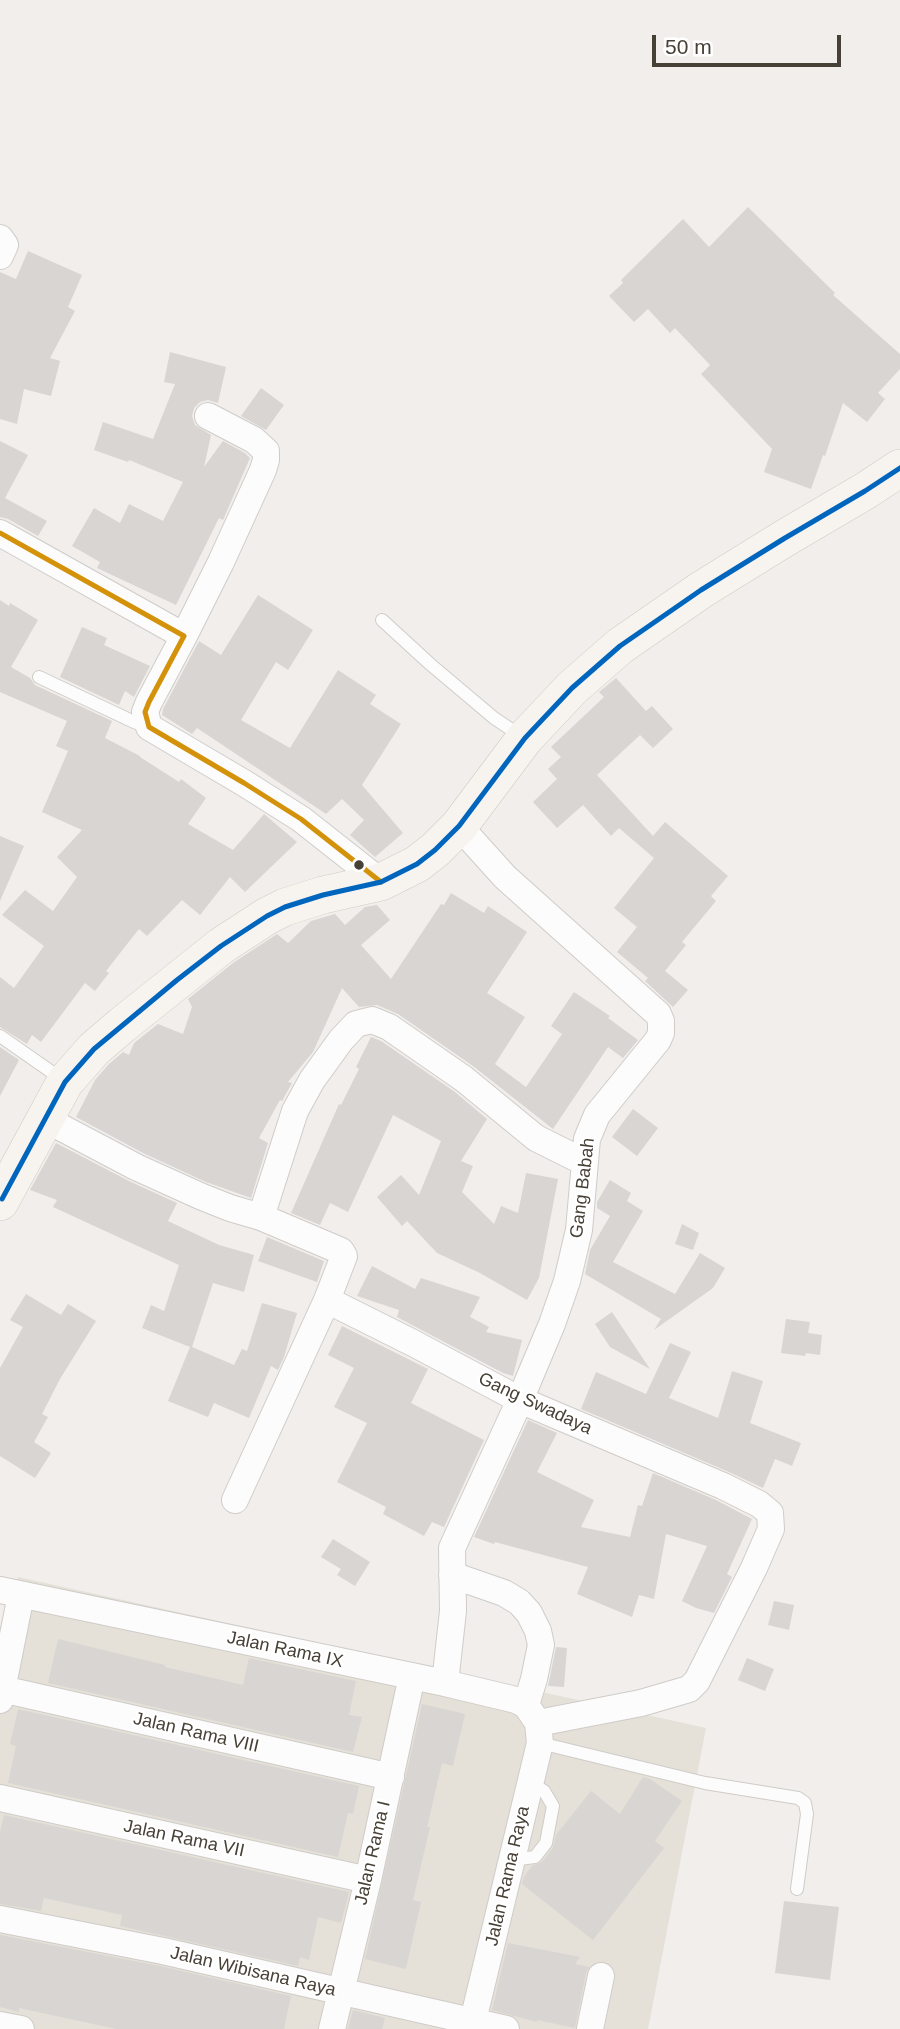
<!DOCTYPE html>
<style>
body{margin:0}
#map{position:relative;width:900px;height:2029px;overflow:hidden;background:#f1eeeb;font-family:Arial,sans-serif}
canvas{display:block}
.scale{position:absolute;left:652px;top:35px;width:189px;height:32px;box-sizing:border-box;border:4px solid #474036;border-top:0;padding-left:9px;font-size:21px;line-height:24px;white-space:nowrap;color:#474036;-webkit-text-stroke:5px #fff;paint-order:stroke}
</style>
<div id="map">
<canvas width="900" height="2029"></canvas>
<div class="scale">50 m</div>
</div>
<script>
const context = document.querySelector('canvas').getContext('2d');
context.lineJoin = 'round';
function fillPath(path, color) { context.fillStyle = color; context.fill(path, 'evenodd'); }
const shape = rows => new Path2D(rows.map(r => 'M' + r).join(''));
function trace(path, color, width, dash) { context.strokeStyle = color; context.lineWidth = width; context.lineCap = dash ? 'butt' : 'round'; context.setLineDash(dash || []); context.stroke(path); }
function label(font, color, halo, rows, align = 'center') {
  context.font = font + ' Arial,sans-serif'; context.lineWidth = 5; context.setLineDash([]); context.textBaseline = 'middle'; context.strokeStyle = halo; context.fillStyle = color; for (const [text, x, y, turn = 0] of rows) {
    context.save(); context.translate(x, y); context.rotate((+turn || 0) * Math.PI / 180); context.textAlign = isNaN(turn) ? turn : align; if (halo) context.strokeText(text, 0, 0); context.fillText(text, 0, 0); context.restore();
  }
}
const residential = shape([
 [18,1577,706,1728,648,2029,0,2029,0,1656]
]);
const building = shape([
 [748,207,835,293,833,295,900,354,900,369,878,393,885,399,867,422,843,403,825,456,823,455,811,489,764,472,772,449,701,374,710,365,675,328,670,333,648,309,634,322,609,296,623,283,621,280,683,219,709,247],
 [28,251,82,275,68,307,75,311,50,358,60,361,51,396,24,389,17,424,0,419,0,272,16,279],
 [170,352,226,367,218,403,208,400,200,402,194,408,192,416,195,425,211,435,204,467,223,441,245,453,250,458,223,520,219,518,176,605,97,568,100,562,72,546,94,508,120,523,129,504,163,521,183,482,129,460,128,462,94,450,103,422,153,439,175,384,164,382],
 [261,388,284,405,266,430,241,416],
 [0,441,28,455,5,498,47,521,38,536,8,519,0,517],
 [258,595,313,630,288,670,276,662,241,720,290,748,338,670,376,695,370,704,401,724,362,785,403,833,375,857,350,835,364,820,342,799,326,814,197,728,192,734,162,715,163,709,199,641,221,655],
 [0,600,9,606,10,603,38,620,11,667,30,678,35,685,112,721,105,738,140,756,140,757,179,782,181,779,206,798,188,824,233,850,264,814,297,842,245,892,230,877,200,915,182,900,147,936,139,929,106,971,109,973,95,991,85,983,41,1042,32,1035,27,1044,0,1027,0,977,14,988,44,946,2,915,25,890,53,911,77,877,57,857,82,830,42,812,68,751,56,746,67,721,0,692],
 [82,627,107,638,104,645,150,666,134,697,125,691,119,705,60,677],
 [616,678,646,711,652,706,673,729,653,748,640,735,597,775,653,836,665,822,728,876,711,896,716,901,682,942,686,945,665,971,688,990,673,1007,645,981,648,978,617,952,637,927,614,908,654,858,619,828,611,836,583,805,557,828,533,802,557,779,548,769,561,757,551,747,604,697,599,692],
 [0,836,24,846,0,901],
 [451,893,484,913,488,906,527,932,487,993,525,1017,495,1064,526,1087,562,1034,551,1026,574,992,610,1016,608,1018,638,1040,623,1058,608,1047,553,1129,473,1066,398,1014,377,1005,359,1007,342,988,313,1052,288,1082,292,1083,282,1101,280,1100,259,1138,268,1143,251,1198,206,1182,143,1153,76,1117,95,1080,109,1064,123,1052,129,1055,134,1043,158,1024,183,1034,192,1007,188,999,233,963,277,934,288,943,311,921,335,914,345,925,365,907,377,905,390,920,361,945,391,979,441,904,444,905],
 [371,1037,381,1041,455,1092,487,1119,461,1161,473,1166,462,1192,494,1224,501,1206,518,1213,526,1173,558,1179,539,1278,527,1300,480,1273,437,1253,407,1221,402,1226,377,1197,401,1175,419,1195,441,1141,393,1115,348,1212,330,1203,320,1225,291,1213,339,1104,341,1105,359,1069,356,1067],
 [0,1047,19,1060,0,1096],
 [633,1109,658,1128,637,1156,612,1137],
 [56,1143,129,1181,177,1203,168,1221,219,1245,254,1255,244,1292,213,1283,192,1347,234,1365,242,1349,247,1351,262,1303,297,1313,284,1357,278,1370,271,1366,249,1418,214,1403,208,1417,168,1401,190,1347,142,1328,151,1305,164,1311,179,1265,53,1207,57,1200,30,1190],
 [610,1180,631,1193,627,1201,643,1211,613,1262,675,1294,700,1253,725,1268,713,1288,654,1330,661,1319,585,1274,590,1250,610,1216,597,1208,597,1202],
 [682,1224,699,1233,693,1250,675,1244],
 [267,1237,324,1261,317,1282,258,1261],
 [372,1266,415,1289,421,1278,480,1297,470,1317,489,1327,486,1332,522,1340,513,1376,503,1373,397,1317,399,1310,357,1296],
 [26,1294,61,1315,68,1304,96,1321,60,1379,42,1414,48,1417,34,1442,51,1453,35,1478,0,1456,0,1368,23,1327,10,1320],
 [612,1312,650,1369,610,1347,595,1324],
 [786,1319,810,1322,808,1333,822,1335,820,1355,806,1353,805,1356,781,1353],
 [342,1326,428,1369,411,1403,484,1440,444,1527,432,1522,424,1536,383,1514,386,1507,337,1482,367,1423,334,1407,354,1368,328,1355],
 [670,1343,691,1352,669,1398,718,1418,732,1371,763,1381,750,1423,801,1443,792,1466,775,1459,763,1488,729,1472,581,1409,596,1372,646,1394],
 [528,1420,557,1433,537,1472,594,1500,581,1527,630,1537,638,1505,642,1506,653,1473,716,1500,752,1519,727,1574,732,1577,714,1613,696,1608,682,1601,707,1546,666,1534,654,1599,639,1595,632,1617,577,1594,588,1567,495,1542,494,1544,474,1537],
 [333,1539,370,1562,355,1586,337,1575,341,1569,321,1557],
 [774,1601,794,1605,789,1630,768,1625],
 [58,1639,165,1665,165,1667,243,1685,249,1658,356,1681,349,1715,362,1717,353,1752,48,1683],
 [556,1647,567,1648,564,1687,548,1686],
 [747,1658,774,1669,765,1691,738,1680],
 [422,1704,465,1714,453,1766,442,1763,427,1827,430,1827,413,1900,421,1902,406,1969,365,1959],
 [18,1709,359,1786,353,1814,348,1813,338,1857,8,1783,16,1746,10,1744],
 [643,1777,650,1779,682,1801,655,1841,664,1848,593,1940,522,1884,524,1877,532,1866,542,1862,553,1848,556,1835,591,1791,620,1814],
 [4,1815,349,1892,341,1923,318,1917,309,1960,300,1957,298,1966,120,1926,122,1915,44,1898,41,1911,0,1904,0,1832],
 [784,1901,839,1907,830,1980,775,1973],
 [0,1935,160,1966,291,1996,284,2029,116,2029,19,2008,19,2012,0,2007],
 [508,1943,580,1957,575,1964,589,1967,586,1973,575,2028,537,2020,537,2022,492,2010],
 [353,2010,385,2018,382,2029,348,2029]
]);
const lane = shape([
 [382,620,430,664,494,718,521,736],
 [39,677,134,722,148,727],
 [0,1036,63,1080],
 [540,1743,705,1783,798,1798,805,1803,807,1814,797,1889],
 [511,1860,535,1857,546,1843,553,1806,544,1791,530,1782]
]);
const street = shape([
 [0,238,5,245,0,256],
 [0,533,184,636,149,702,145,712,149,727,244,783,301,819,381,882],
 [184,636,221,562,263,470,266,460,266,451,254,440,208,416],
 [45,1119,136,1167,200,1196,230,1208,261,1217,341,1251,344,1256,327,1300,413,1343,520,1400,723,1486,759,1504,770,1513,771,1529,754,1568,697,1681,689,1689,641,1703,538,1723],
 [261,1217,295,1111,312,1080,341,1040,356,1024,372,1020,389,1027,464,1079,536,1138,584,1162],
 [235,1500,327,1300],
 [452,1575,504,1593,519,1602,529,1613,538,1631,541,1645,534,1679,526,1705],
 [0,1590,445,1683,516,1700,526,1705,538,1723,540,1743,471,2029],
 [445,1683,453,1611,452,1548,520,1400,552,1324,567,1281,579,1230,587,1139,597,1115,658,1040,661,1033,661,1021,658,1014,505,877,459,826],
 [2,1689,391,1777],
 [0,1700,21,1595],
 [0,1798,368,1880],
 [0,1919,163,1951,506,2029],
 [0,2025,21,2029],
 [332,2029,368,1880,412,1676],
 [590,2029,601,1976]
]);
const secondary = shape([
 [0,1202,65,1082,94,1049,122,1025,221,946,267,916,285,907,323,895,381,882,417,864,435,850,459,826,525,738,572,688,620,646,701,590,785,538,865,491,900,468]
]);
const bus1 = shape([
 [0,533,184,636,149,702,145,712,149,727,244,783,301,819,381,882]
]);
const bus2 = shape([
 [2,1199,65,1082,94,1049,177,980,221,946,267,916,285,907,323,895,381,882,417,864,435,850,459,826,525,738,572,688,620,646,701,590,785,538,865,491,900,468]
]);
const markers = [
 [359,865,6,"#474036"]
];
const streetNames = [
 ["Gang Babah",583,1188,-83],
 ["Gang Swadaya",535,1404,25],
 ["Jalan Rama IX",285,1650,12],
 ["Jalan Rama VIII",196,1733,13],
 ["Jalan Rama VII",184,1839,12],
 ["Jalan Rama I",373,1853,-77],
 ["Jalan Rama Raya",508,1876,-77],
 ["Jalan Wibisana Raya",253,1972,13]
];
fillPath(residential, '#e5e0d8');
fillPath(building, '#d9d5d2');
trace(lane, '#cfccc8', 14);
trace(street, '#cfccc8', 28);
trace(secondary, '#d0cbc2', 38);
trace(lane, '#fdfcfc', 12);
trace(street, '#fdfcfc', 26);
trace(secondary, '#f7f4ef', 37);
trace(bus1, '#d4920b', 5);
trace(bus2, '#0065bd', 5);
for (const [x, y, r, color] of markers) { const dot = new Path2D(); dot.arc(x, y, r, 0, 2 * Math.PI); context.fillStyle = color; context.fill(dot); trace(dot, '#fff', 2.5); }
label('18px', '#474036', '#fff', streetNames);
</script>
